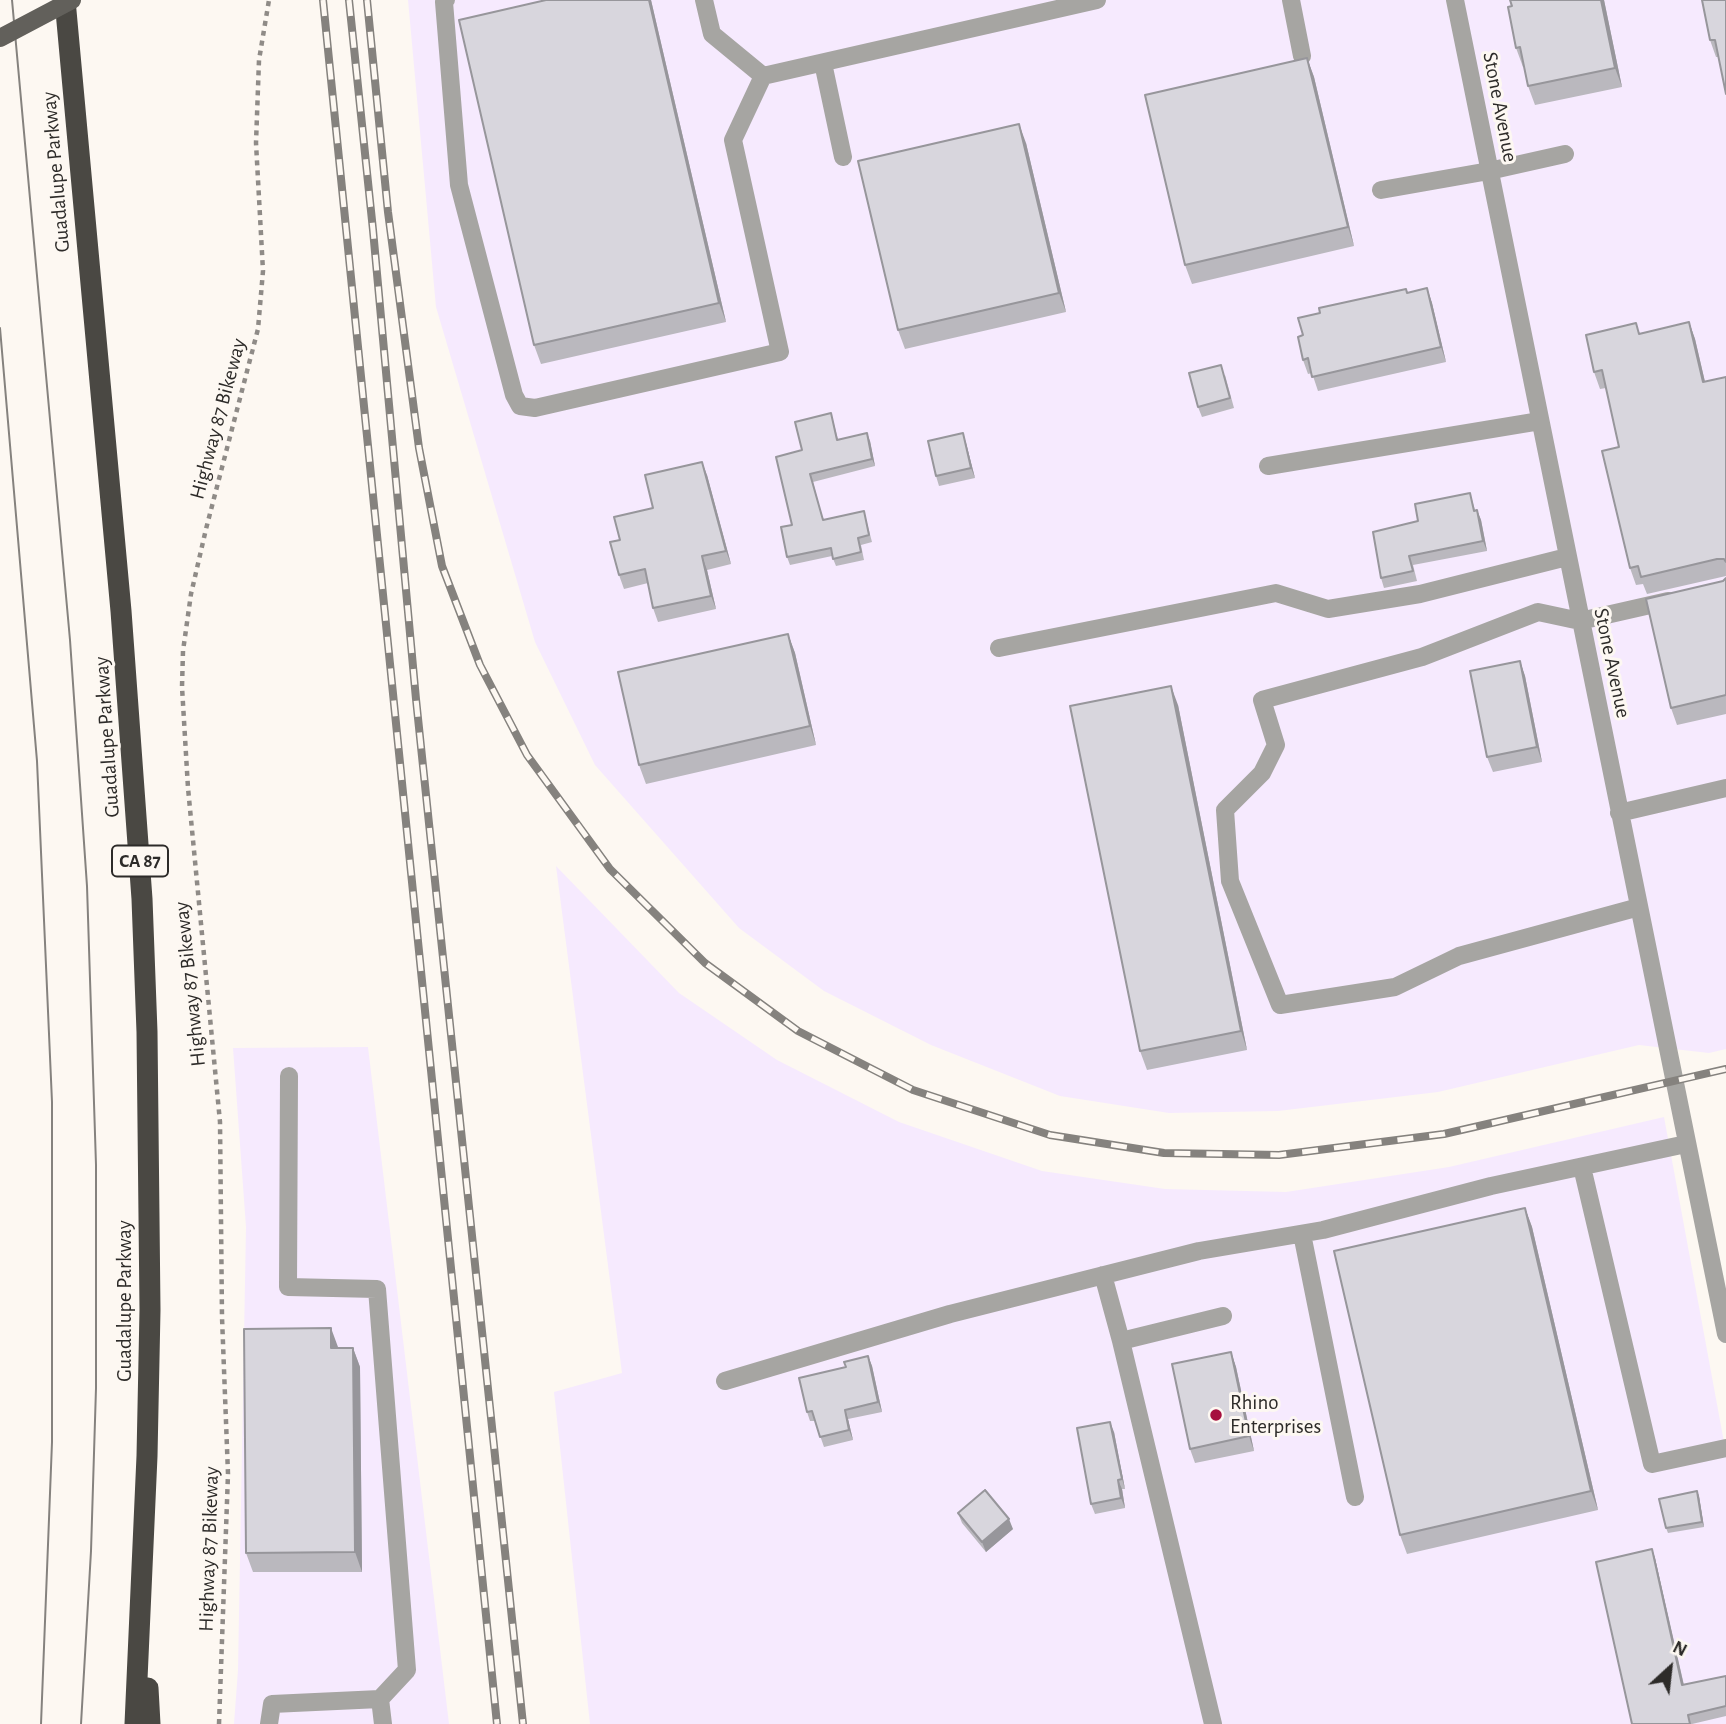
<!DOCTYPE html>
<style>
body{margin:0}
#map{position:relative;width:1726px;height:1724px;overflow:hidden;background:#fdf8f2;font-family:"Alegreya Sans",sans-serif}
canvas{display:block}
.north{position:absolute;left:1635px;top:1633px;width:70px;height:70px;-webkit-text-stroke:5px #fdf8f2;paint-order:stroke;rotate:27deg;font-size:19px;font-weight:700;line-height:28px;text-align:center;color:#2d2b29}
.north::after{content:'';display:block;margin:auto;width:24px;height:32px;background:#2d2b29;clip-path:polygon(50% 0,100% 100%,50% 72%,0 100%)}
</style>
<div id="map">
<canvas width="1726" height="1724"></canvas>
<div class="north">N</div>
</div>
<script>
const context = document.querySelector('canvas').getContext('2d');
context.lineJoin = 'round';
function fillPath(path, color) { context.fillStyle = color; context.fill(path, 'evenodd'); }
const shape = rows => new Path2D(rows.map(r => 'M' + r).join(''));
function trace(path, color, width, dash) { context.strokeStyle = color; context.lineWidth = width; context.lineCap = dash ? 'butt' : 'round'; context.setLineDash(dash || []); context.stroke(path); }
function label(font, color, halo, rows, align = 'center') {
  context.font = font + ' "Alegreya Sans",sans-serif'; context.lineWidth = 6; context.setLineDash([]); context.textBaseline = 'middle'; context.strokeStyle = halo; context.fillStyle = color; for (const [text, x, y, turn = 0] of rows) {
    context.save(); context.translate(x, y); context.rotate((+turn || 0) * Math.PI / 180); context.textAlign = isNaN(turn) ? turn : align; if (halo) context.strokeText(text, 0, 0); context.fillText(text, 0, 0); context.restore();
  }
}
const industrial = shape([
 [408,0,1726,0,1726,1049,1709,1053,1639,1045,1438,1092,1278,1111,1169,1113,1060,1096,931,1045,824,991,739,928,595,765,535,642,436,307],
 [556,866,679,993,777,1060,899,1122,1042,1171,1165,1189,1286,1192,1449,1167,1664,1117,1726,1453,1726,1724,590,1724,554,1392,622,1373],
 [368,1047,449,1724,234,1724,238,1670,246,1227,233,1048]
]);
const path = shape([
 [219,1724,228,1474,222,1317,220,1122,188,788,182,687,183,651,191,594,206,529,258,329,263,271,256,143,259,60,269,0]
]);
const minor = shape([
 [446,0,444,2,459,185,514,395,520,406,535,408,780,352,733,140,763,76,712,34,704,0],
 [1291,0,1302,56],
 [1455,0,1726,1334],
 [823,63,843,157],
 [763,76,1097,0],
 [1381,190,1489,171,1565,154],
 [1268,466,1540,421],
 [999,648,1276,593,1328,609,1420,594,1567,557],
 [1619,813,1726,788],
 [1639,907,1459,956,1395,987,1280,1005,1230,881,1225,810,1262,773,1276,745,1262,700,1422,657,1538,612,1580,621,1668,601],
 [1582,1167,1652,1464,1726,1448],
 [1302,1234,1355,1497],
 [1103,1275,1121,1341,1223,1316],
 [1121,1341,1213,1724],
 [725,1381,950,1314,1199,1251,1323,1230,1491,1186,1686,1144],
 [380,1699,383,1724],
 [269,1724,272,1704,380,1699,407,1670,377,1289,288,1287,289,1076]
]);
const highway = shape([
 [65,0,121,611,142,899,147,1032,150,1310,147,1456,135,1724],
 [148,1688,150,1724]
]);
const tram = shape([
 [12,0,70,640,87,886,96,1165,96,1388,91,1551,81,1724],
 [0,328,37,761,52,1102,52,1442,41,1724]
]);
const rail = shape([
 [323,0,497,1724],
 [349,0,373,230,416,699,523,1724],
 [367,0,388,212,419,448,442,566,480,665,527,755,610,869,705,963,798,1031,913,1090,1050,1135,1164,1153,1279,1155,1444,1134,1726,1069]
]);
const majorBridge = shape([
 [0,38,72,0]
]);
const wall = shape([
 [651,0,726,322,541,364,534,345],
 [1510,0,1604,0,1622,87,1535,105,1528,86,1524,67,1523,67,1516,48],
 [1726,0,1718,57,1716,57,1710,40],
 [1307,58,1314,77,1354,246,1192,284,1185,265],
 [1026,143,1066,312,905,349,898,330],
 [1427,288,1432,303,1446,362,1318,391,1312,373,1308,374,1303,360,1408,293],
 [1689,322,1695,339,1705,382,1726,378,1726,576,1647,594,1643,584,1636,585,1630,568,1619,447,1606,388,1600,389,1594,372,1640,334],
 [1225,375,1234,408,1202,417,1198,407],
 [831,413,838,439,870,441,875,466,813,482,823,520,866,519,872,542,861,545,864,560,836,566,832,556,790,565,787,557,802,450],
 [966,443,975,478,939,486,936,476],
 [707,475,731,564,707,570,716,609,658,622,653,608,648,583,624,589,619,575,653,508],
 [1470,493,1475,510,1477,510,1481,520,1487,551,1413,565,1417,581,1384,588,1381,578,1418,521],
 [1726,578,1726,714,1677,725,1671,708,1723,581],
 [788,634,795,653,816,745,646,784,639,765],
 [1520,661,1525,676,1542,762,1493,772,1487,757],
 [1178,705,1247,1050,1147,1070,1140,1051],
 [1525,1208,1532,1227,1598,1510,1407,1554,1400,1535],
 [338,1348,353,1348,360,1367,362,1572,253,1572,246,1553],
 [1231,1352,1236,1367,1254,1451,1195,1463,1190,1449],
 [868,1356,872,1366,882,1412,848,1419,853,1440,824,1447,815,1421,810,1421,807,1412,846,1367],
 [1114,1432,1125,1489,1122,1489,1125,1508,1095,1514,1091,1504],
 [1697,1491,1699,1496,1704,1527,1668,1533,1666,1528],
 [958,1513,1013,1529,986,1552,962,1523],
 [1652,1549,1655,1558,1684,1685,1726,1676,1726,1716,1692,1724,1632,1724]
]);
const shadedWall = shape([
 [649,0,651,0,726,322,719,303],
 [1601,0,1604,0,1622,87,1615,68],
 [1307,58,1314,77,1354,246,1348,227],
 [1019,124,1026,143,1066,312,1059,293],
 [1427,288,1432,303,1446,362,1441,347],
 [1689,322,1695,339,1709,399,1703,382],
 [867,433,870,441,875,466,872,459],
 [963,433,966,443,975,478,971,468],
 [702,462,707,475,731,564,726,551],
 [1477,510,1481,520,1487,551,1483,541],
 [702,556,707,570,716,609,711,596],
 [788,634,795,653,816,745,810,726],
 [1520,661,1525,676,1542,762,1537,747],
 [1171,686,1178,705,1247,1050,1241,1031],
 [1525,1208,1532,1227,1598,1510,1591,1491],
 [331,1328,338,1347,331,1348],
 [353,1348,360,1367,362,1572,355,1552],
 [1231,1352,1236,1367,1254,1451,1249,1436],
 [868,1356,872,1366,882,1412,878,1402],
 [845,1410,848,1419,853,1440,849,1430],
 [1110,1422,1114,1432,1125,1489,1122,1479],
 [1118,1480,1122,1489,1125,1508,1121,1498],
 [1697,1491,1699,1496,1704,1527,1702,1522],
 [1009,1519,1013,1529,986,1552,982,1542],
 [1652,1549,1655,1558,1686,1695,1682,1685]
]);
const building = shape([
 [546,0,649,0,719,303,534,345,459,20,546,0],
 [1510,0,1601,0,1615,68,1528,86,1520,47,1516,48,1508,7,1512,6,1510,0],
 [1702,0,1726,0,1726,94,1715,40,1710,40,1702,0],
 [1307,58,1348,227,1185,265,1145,95,1307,58],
 [1019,124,1059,293,898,330,858,161,1019,124],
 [1427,288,1441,347,1312,377,1308,358,1303,360,1298,337,1303,335,1298,318,1320,313,1319,308,1406,289,1407,293,1427,288],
 [1689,322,1703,382,1726,377,1726,562,1724,559,1717,559,1641,577,1638,566,1630,568,1602,451,1619,447,1602,370,1594,372,1586,335,1636,323,1639,334,1689,322],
 [1221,365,1230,398,1198,407,1189,373,1221,365],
 [831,413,837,440,867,433,872,459,810,474,823,520,864,511,869,535,858,538,861,552,833,559,831,548,787,557,781,527,792,525,776,457,802,450,795,422,831,413],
 [963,433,971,468,936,476,928,441,963,433],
 [702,462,726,551,702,556,711,596,653,608,645,569,619,575,610,542,620,540,614,517,653,508,645,475,702,462],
 [1470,493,1474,511,1477,510,1483,541,1409,556,1413,571,1381,578,1373,532,1418,521,1415,504,1470,493],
 [1726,578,1726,695,1671,708,1646,599,1723,581,1726,578],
 [788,634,810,726,639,765,618,672,788,634],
 [1520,661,1537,747,1487,757,1470,671,1520,661],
 [1171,686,1241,1031,1140,1051,1070,706,1171,686],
 [1525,1208,1591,1491,1400,1535,1334,1251,1525,1208],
 [331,1328,331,1348,353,1348,355,1552,246,1553,244,1329,331,1328],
 [1231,1352,1249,1436,1190,1449,1172,1364,1231,1352],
 [868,1356,878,1402,845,1410,849,1430,820,1437,812,1411,807,1412,799,1378,846,1367,844,1362,868,1356],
 [1110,1422,1122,1479,1118,1480,1121,1498,1091,1504,1077,1428,1110,1422],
 [985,1490,1009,1519,982,1542,958,1513,985,1490],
 [1697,1491,1702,1522,1666,1528,1659,1499,1697,1491],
 [1652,1549,1682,1685,1726,1676,1726,1706,1688,1715,1690,1724,1632,1724,1596,1562,1652,1549]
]);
const markers = [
 [1216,1415,7,"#a60e3e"]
];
const shields = [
 [140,861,56]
];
const shieldNames = [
 ["CA 87",140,861]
];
const streetNames = [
 ["Stone Avenue",1500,107,79],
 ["Guadalupe Parkway",56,172,-95],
 ["Highway 87 Bikeway",218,419,-75],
 ["Stone Avenue",1612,663,78],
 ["Guadalupe Parkway",107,737,-94],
 ["Highway 87 Bikeway",190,984,-96],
 ["Guadalupe Parkway",125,1301,-90],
 ["Highway 87 Bikeway",209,1549,-88]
];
const poiNames = [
 ["Rhino",1230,1403],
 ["Enterprises",1230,1427]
];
fillPath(industrial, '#f6eafe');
trace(path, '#8f8b87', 4.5, [5, 5]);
trace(minor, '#a6a5a2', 18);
trace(highway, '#4a4843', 21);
trace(tram, '#85827e', 2);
trace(rail, '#85827e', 8);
trace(rail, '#fdf8f2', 5, [16]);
trace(majorBridge, '#62605b', 18);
fillPath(wall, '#bab8be');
fillPath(shadedWall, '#97969b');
fillPath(building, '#d8d6dd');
trace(building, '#97969b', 2);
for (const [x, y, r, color] of markers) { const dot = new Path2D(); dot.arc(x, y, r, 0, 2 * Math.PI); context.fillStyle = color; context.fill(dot); trace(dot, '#fdf8f2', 2.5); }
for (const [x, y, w] of shields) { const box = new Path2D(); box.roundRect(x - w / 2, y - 15.5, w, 31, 5); context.fillStyle = '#fdf8f2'; context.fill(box); trace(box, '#2d2b29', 2); }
label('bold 19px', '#2d2b29', null, shieldNames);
label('21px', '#2d2b29', '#fdf8f2', streetNames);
label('21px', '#2d2b29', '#fdf8f2', poiNames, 'left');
</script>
